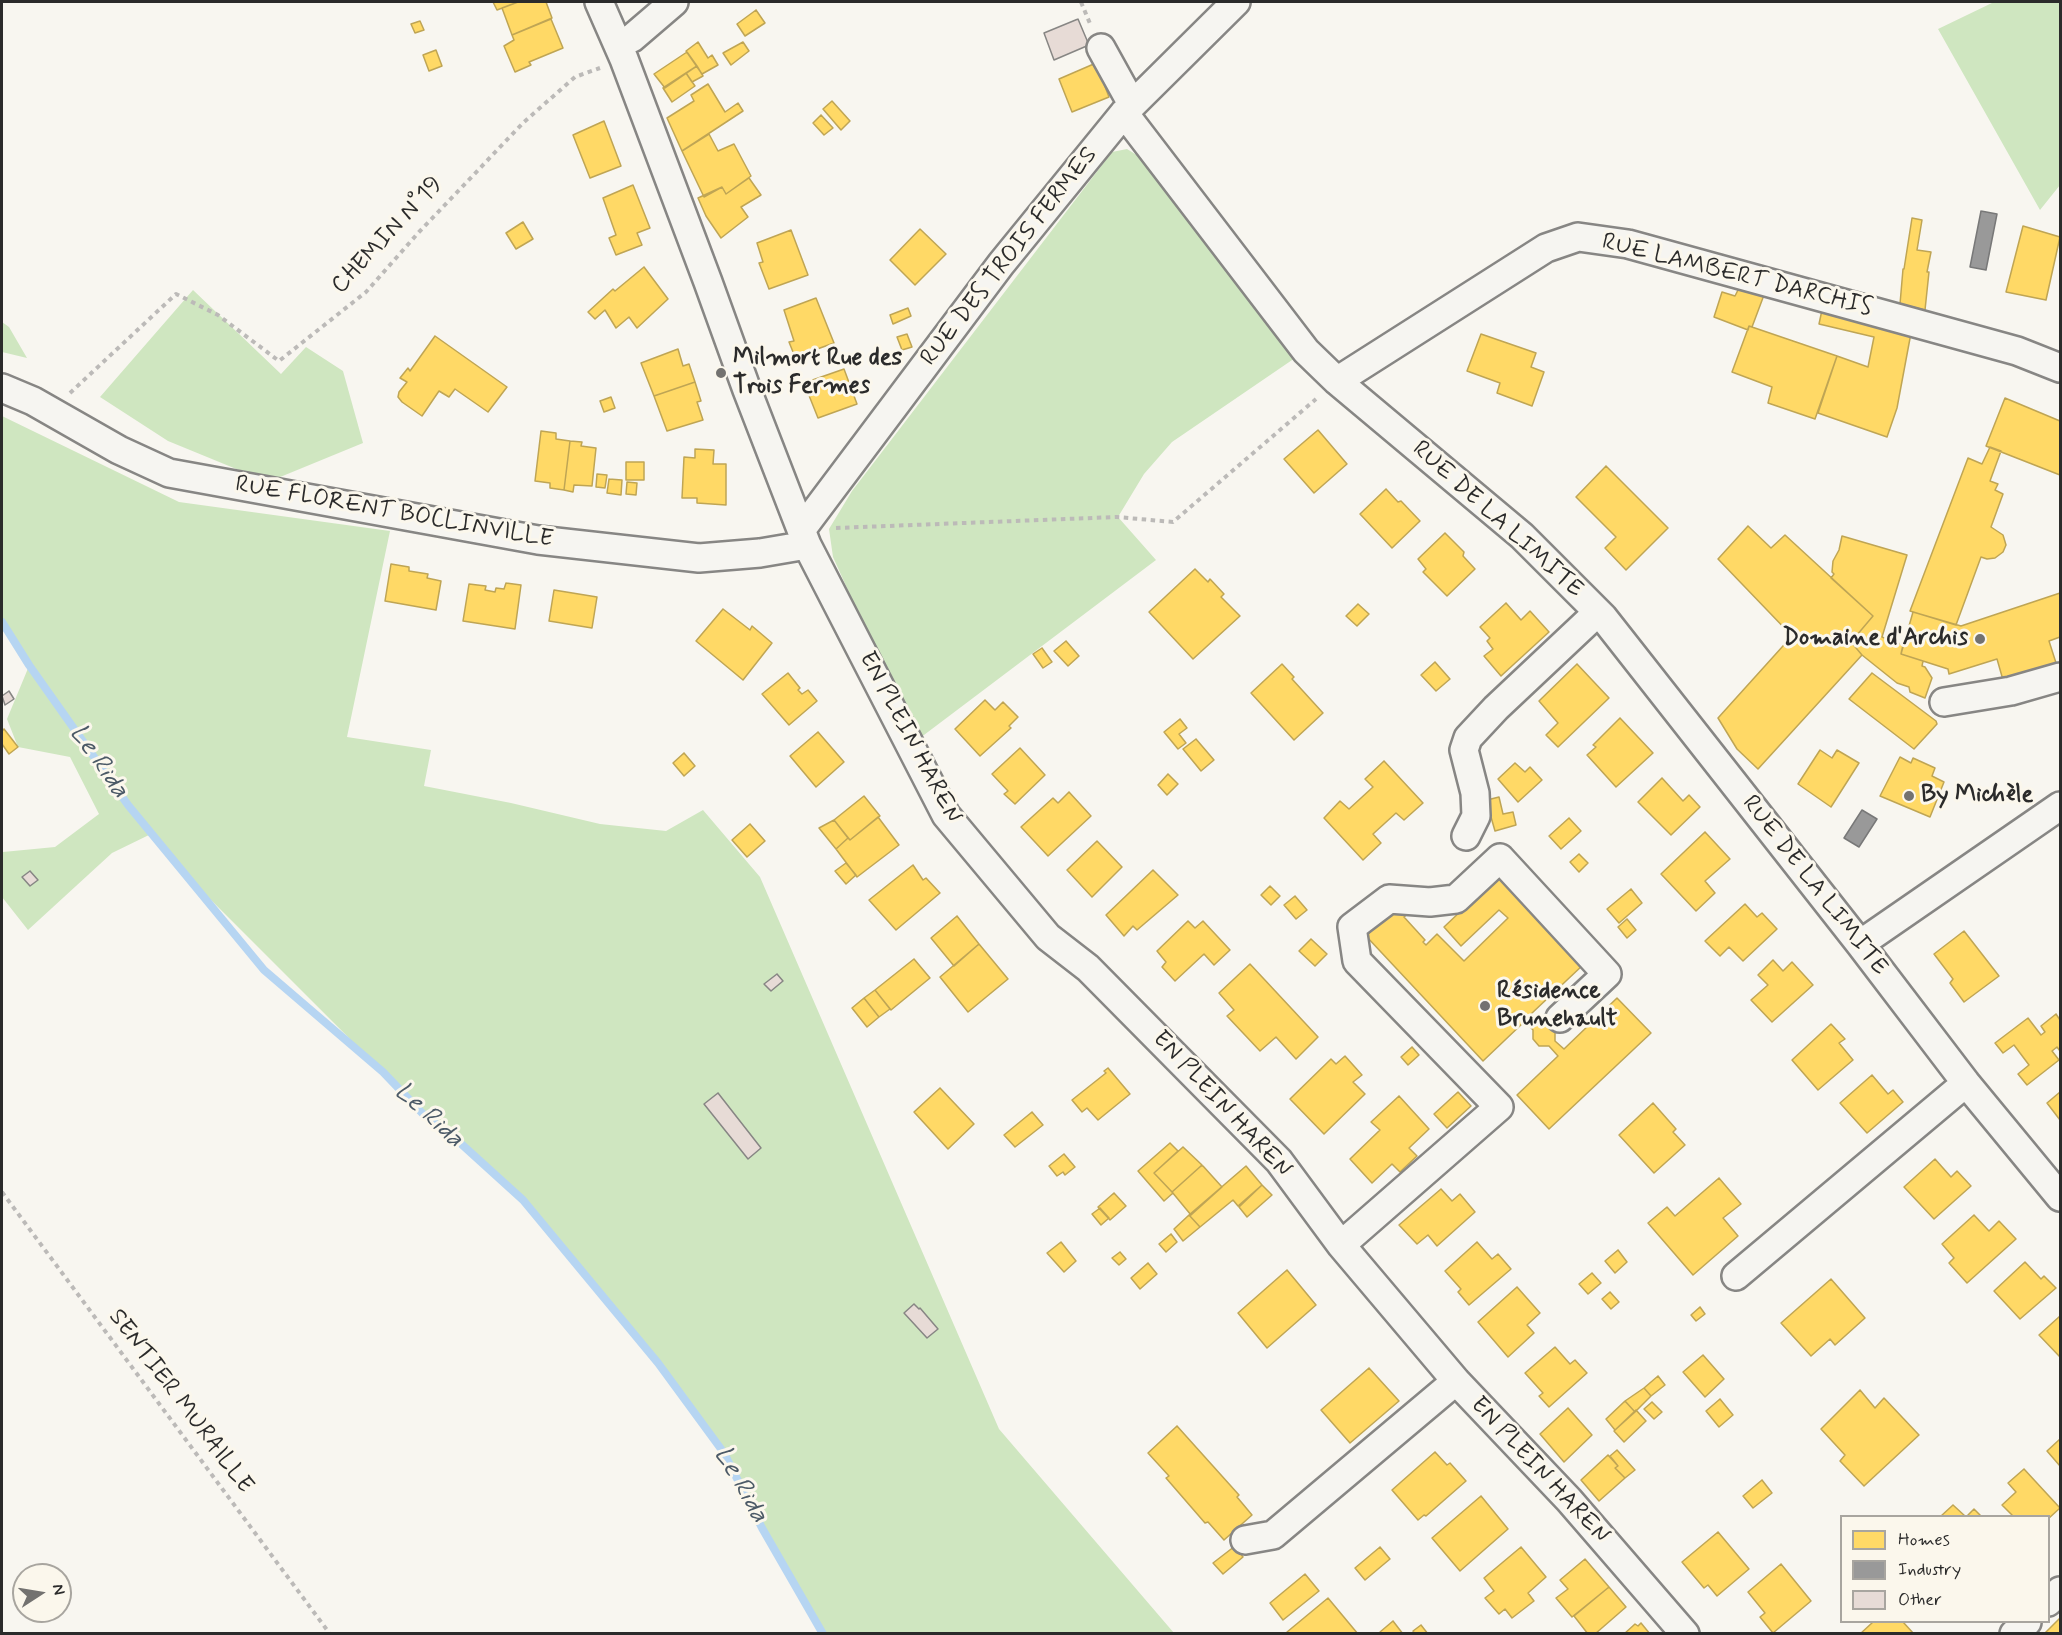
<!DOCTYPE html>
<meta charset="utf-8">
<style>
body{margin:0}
#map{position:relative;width:2062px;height:1635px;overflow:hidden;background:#f8f6f0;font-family:Mynerve,sans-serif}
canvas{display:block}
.frame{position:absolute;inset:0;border:3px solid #2b2b2b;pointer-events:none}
.legend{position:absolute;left:1840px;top:1515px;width:210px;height:108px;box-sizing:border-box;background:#fbf7ec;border:2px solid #a8a59f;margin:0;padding:8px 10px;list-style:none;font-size:18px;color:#2b2b2b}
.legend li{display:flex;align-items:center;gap:12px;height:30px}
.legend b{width:30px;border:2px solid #a8a59f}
.north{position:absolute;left:12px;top:1563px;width:60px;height:60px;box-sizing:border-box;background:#fbf7ec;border:2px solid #a8a59f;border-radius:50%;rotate:78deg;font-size:16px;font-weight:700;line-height:24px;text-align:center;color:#2b2b2b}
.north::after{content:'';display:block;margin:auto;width:21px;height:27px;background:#737270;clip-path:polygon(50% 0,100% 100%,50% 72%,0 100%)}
</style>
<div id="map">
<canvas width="2062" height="1635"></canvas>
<div class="frame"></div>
<ul class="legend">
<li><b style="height:16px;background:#ffd966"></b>Homes</li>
<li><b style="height:16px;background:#999"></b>Industry</li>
<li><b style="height:16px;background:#e7dbd6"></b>Other</li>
</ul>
<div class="north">N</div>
</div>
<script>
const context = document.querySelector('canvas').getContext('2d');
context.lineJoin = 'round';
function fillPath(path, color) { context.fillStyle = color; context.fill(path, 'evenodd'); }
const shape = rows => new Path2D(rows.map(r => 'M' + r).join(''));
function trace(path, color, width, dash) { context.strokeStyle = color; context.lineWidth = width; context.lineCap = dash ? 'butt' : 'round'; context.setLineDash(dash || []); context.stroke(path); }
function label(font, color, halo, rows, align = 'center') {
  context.font = font + ' Mynerve,sans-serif'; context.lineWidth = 6; context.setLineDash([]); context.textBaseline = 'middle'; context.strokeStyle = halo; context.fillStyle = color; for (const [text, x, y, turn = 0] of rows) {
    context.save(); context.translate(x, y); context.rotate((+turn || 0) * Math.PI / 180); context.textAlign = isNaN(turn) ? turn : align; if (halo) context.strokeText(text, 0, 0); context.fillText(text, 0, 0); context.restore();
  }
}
const green = shape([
 [1994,2,2060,2,2060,185,2040,210,1938,29],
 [1127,149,1148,162,1298,356,1172,442,1144,474,1118,517,1156,560,916,741,833,557,829,529,852,491,1112,152],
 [193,290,281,374,306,347,343,371,363,443,268,482,168,441,100,397],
 [2,322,9,327,27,358,2,352],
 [2,416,179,502,390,531,347,737,431,750,424,786,511,803,600,824,666,831,703,810,760,877,999,1429,1174,1633,823,1633,762,1528,724,1453,658,1363,523,1200,458,1141,424,1115,383,1072,176,865,151,834,112,853,28,930,2,897,3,852,55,847,99,814,70,757,18,747,7,719,29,666,2,622]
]);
const homes = shape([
 [493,2,518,2,497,10,493,2],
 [518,2,546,2,552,18,512,35,502,8,518,2],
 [756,10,765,23,745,36,737,24,756,10],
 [551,19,563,48,529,62,531,65,515,72,504,46,514,40,512,35,551,19],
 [420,21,424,30,415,33,411,24,420,21],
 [698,42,708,58,712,55,718,65,702,74,686,51,698,42],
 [743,42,749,51,731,65,723,53,743,42],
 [436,50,442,66,429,71,423,55,436,50],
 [687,52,697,66,665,88,654,74,687,52],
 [1096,63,1109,97,1072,112,1059,79,1096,63],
 [697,66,703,76,692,82,686,73,697,66],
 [686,73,695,86,672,102,663,88,686,73],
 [708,84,725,112,738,103,743,111,682,151,667,118,694,101,691,95,708,84],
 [832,101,850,121,841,130,823,109,832,101],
 [821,115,833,128,824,135,813,123,821,115],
 [604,121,621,166,590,178,573,135,604,121],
 [709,134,718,151,734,144,751,176,726,194,722,187,704,197,682,151,709,134],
 [749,178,761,195,741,207,748,217,721,238,706,216,698,198,722,187,726,194,749,178],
 [633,185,650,228,637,233,642,245,616,255,609,238,616,235,603,198,633,185],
 [1912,218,1922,220,1917,250,1931,252,1927,272,1929,272,1925,310,1900,304,1903,269,1904,269,1912,218],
 [523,222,533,239,516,249,506,233,523,222],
 [2023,226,2060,237,2046,300,2006,292,2023,226],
 [920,229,946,254,915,285,890,260,920,229],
 [791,230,808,275,769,289,759,263,763,262,757,243,791,230],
 [644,267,668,299,637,328,629,317,616,328,605,310,595,319,588,312,613,289,615,291,644,267],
 [1739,288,1764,295,1752,327,1749,326,1748,330,1714,317,1722,292,1735,296,1739,288],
 [816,298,834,343,795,357,789,342,794,341,784,310,816,298],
 [908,308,911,316,893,324,890,315,908,308],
 [1822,310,1911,333,1897,408,1887,437,1818,413,1837,356,1868,367,1874,337,1819,324,1822,310],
 [1749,326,1837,356,1815,419,1768,403,1772,387,1732,372,1749,326],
 [907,334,912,347,902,350,897,337,907,334],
 [1481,334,1536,353,1531,367,1544,372,1532,406,1497,393,1500,383,1467,371,1481,334],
 [435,336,507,387,488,412,455,389,449,397,439,391,422,416,402,402,398,397,399,392,407,382,400,378,408,368,410,371,435,336],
 [678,349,683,366,689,364,695,382,654,396,641,363,678,349],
 [844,369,857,404,818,418,804,383,844,369],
 [695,382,701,401,697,402,703,420,667,431,654,396,695,382],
 [611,397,615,408,604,412,600,401,611,397],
 [2005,398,2060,421,2060,475,1986,446,2005,398],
 [1318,430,1347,464,1314,493,1284,459,1318,430],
 [541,431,556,433,556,439,570,441,564,490,550,488,550,483,535,481,541,431],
 [570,441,582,442,581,446,596,448,592,486,574,485,573,492,564,490,570,441],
 [1990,447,2001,451,1990,481,1998,484,1995,490,2003,494,1991,527,2003,535,2006,545,2003,552,1995,558,1987,559,1981,557,1956,625,1910,611,1968,458,1982,464,1990,447],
 [695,449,714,450,713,464,726,464,726,505,697,503,697,498,682,498,684,457,695,458,695,449],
 [626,462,644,462,644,480,626,480,626,462],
 [1606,466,1668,528,1626,570,1605,548,1616,537,1576,497,1606,466],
 [597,474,607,475,605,488,596,487,597,474],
 [609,479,622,480,621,495,607,493,609,479],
 [627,482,637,483,636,495,626,494,627,482],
 [1386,489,1398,502,1401,501,1420,521,1392,548,1360,514,1386,489],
 [1748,526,1771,548,1785,535,1873,616,1851,642,1862,655,1758,769,1737,749,1718,718,1792,636,1718,559,1748,526],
 [1445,533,1464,552,1463,556,1475,569,1447,596,1423,572,1426,569,1418,559,1445,533],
 [1842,536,1907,555,1882,637,1903,645,1901,654,1923,661,1922,666,1925,667,1932,678,1925,698,1910,692,1909,687,1897,683,1862,655,1851,642,1873,616,1831,578,1834,574,1832,572,1833,561,1839,550,1842,536],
 [391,564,409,567,409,571,428,574,427,578,441,581,436,610,385,601,391,564],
 [1195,569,1208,582,1210,579,1224,594,1221,597,1240,616,1193,659,1149,612,1195,569],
 [506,583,521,585,515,629,463,621,469,584,486,586,485,590,495,592,496,588,504,589,506,583],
 [554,590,597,597,592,628,549,621,554,590],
 [2060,593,2060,637,2049,641,2057,666,2003,680,1997,659,1949,674,1948,669,1901,654,1913,612,1961,626,2060,593],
 [1506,603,1521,620,1530,611,1549,632,1501,676,1484,656,1493,649,1487,641,1490,638,1480,627,1506,603],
 [1358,604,1369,614,1357,626,1346,616,1358,604],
 [723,609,750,630,752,626,772,643,743,680,696,641,723,609],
 [1066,641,1079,656,1068,666,1054,651,1066,641],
 [1042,648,1052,662,1043,668,1033,654,1042,648],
 [1435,662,1450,679,1436,691,1421,675,1435,662],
 [1282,664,1294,677,1292,679,1323,713,1294,740,1251,693,1282,664],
 [1577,664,1609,698,1558,747,1546,735,1558,723,1539,701,1577,664],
 [788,673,800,688,798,690,802,694,808,690,817,701,789,725,762,694,788,673],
 [1872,673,1936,721,1937,724,1914,749,1849,699,1872,673],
 [985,700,995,710,1003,702,1018,717,1009,726,1011,728,980,756,955,729,985,700],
 [1620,718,1653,753,1616,787,1587,755,1596,747,1593,745,1620,718],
 [1180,719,1187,728,1179,734,1186,743,1178,749,1164,732,1180,719],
 [4,729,18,747,9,754,2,744,2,731,4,729],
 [818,732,844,762,816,787,790,756,818,732],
 [1196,739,1214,760,1201,771,1183,749,1196,739],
 [1020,748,1045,775,1015,804,1004,794,1008,791,992,774,1020,748],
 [1820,750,1832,758,1837,750,1859,763,1831,807,1798,784,1820,750],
 [684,753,695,766,684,776,673,763,684,753],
 [1900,757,1911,763,1913,758,1935,768,1932,776,1944,782,1930,817,1880,796,1900,757],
 [1384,761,1423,803,1404,820,1396,813,1373,834,1381,843,1363,860,1324,818,1340,801,1349,809,1373,787,1365,779,1384,761],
 [1515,763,1525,772,1530,767,1542,780,1518,802,1498,779,1515,763],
 [1168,774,1178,784,1167,795,1158,785,1168,774],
 [1662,778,1683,801,1689,795,1700,807,1671,835,1638,802,1662,778],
 [1069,792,1091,816,1048,856,1021,827,1053,798,1058,803,1069,792],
 [864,796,880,816,850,840,834,820,864,796],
 [1499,797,1503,814,1513,812,1516,825,1495,831,1491,817,1487,818,1483,801,1499,797],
 [878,817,899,845,857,877,836,849,848,838,850,840,878,817],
 [1569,818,1581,831,1561,849,1549,836,1569,818],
 [834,820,848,838,836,849,819,828,834,820],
 [750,824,765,841,747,857,732,840,750,824],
 [1705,832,1730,859,1705,881,1715,893,1696,911,1661,874,1705,832],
 [1097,841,1122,867,1092,897,1067,870,1097,841],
 [1579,854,1588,863,1579,872,1570,862,1579,854],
 [846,863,856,875,846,884,835,871,846,863],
 [913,865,923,880,926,878,940,893,896,930,869,900,913,865],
 [1153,870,1178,895,1137,930,1133,926,1124,936,1106,915,1153,870],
 [1500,874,1584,964,1531,1014,1540,1024,1549,1024,1555,1031,1555,1041,1564,1049,1617,998,1651,1033,1549,1129,1517,1095,1558,1056,1549,1046,1539,1046,1533,1039,1533,1030,1525,1021,1483,1061,1366,936,1395,908,1411,911,1404,917,1425,940,1423,942,1426,945,1437,934,1464,961,1508,918,1499,910,1461,946,1444,927,1500,874],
 [1270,886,1280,896,1271,905,1261,895,1270,886],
 [1631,889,1642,903,1619,923,1607,909,1631,889],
 [1295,896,1307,910,1296,919,1284,905,1295,896],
 [1745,904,1757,917,1762,913,1777,929,1743,961,1729,947,1720,956,1705,941,1745,904],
 [957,916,979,944,954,966,931,938,957,916],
 [1627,919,1636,930,1627,938,1618,927,1627,919],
 [1188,921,1195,928,1203,921,1230,950,1214,965,1204,954,1175,981,1162,967,1166,962,1157,951,1188,921],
 [1964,931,1999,976,1964,1002,1950,983,1953,979,1934,954,1964,931],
 [1311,939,1327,954,1315,966,1299,951,1311,939],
 [979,944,1008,979,968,1012,940,977,979,944],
 [914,959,930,978,891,1010,875,990,914,959],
 [1773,960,1783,971,1792,962,1813,985,1772,1022,1751,1000,1768,985,1758,975,1773,960],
 [1250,964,1318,1037,1296,1059,1276,1037,1260,1051,1227,1016,1234,1010,1219,993,1250,964],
 [875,990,890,1009,879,1017,864,998,875,990],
 [864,998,879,1017,867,1027,852,1008,864,998],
 [2056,1014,2060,1020,2060,1051,2057,1047,2052,1051,2059,1060,2027,1085,2018,1074,2029,1065,2014,1045,2003,1053,1995,1043,2028,1018,2041,1035,2045,1032,2041,1026,2056,1014],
 [1831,1024,1845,1039,1839,1043,1853,1060,1818,1090,1792,1060,1831,1024],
 [1412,1047,1419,1055,1408,1065,1401,1057,1412,1047],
 [1345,1056,1362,1075,1353,1082,1365,1094,1324,1134,1290,1099,1331,1059,1336,1064,1345,1056],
 [1108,1068,1130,1094,1098,1120,1087,1108,1082,1112,1072,1100,1106,1073,1104,1071,1108,1068],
 [1872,1075,1888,1094,1893,1090,1903,1102,1867,1133,1840,1103,1872,1075],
 [940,1088,974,1124,948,1149,914,1112,940,1088],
 [1458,1092,1471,1106,1447,1128,1434,1114,1458,1092],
 [2060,1092,2060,1120,2047,1103,2060,1092],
 [1399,1096,1429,1129,1409,1148,1417,1156,1400,1172,1392,1164,1372,1183,1350,1159,1380,1130,1371,1122,1399,1096],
 [1653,1103,1676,1129,1673,1132,1685,1145,1654,1173,1619,1135,1653,1103],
 [1032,1112,1043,1125,1015,1147,1004,1135,1032,1112],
 [1170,1143,1178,1151,1154,1173,1173,1193,1164,1201,1138,1171,1170,1143],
 [1183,1147,1202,1165,1172,1192,1154,1173,1183,1147],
 [1064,1154,1075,1167,1065,1175,1063,1172,1057,1176,1049,1166,1064,1154],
 [1935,1159,1951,1177,1957,1171,1971,1186,1934,1219,1904,1187,1935,1159],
 [1201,1166,1203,1166,1222,1187,1191,1215,1172,1192,1201,1166],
 [1246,1166,1262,1185,1238,1206,1233,1200,1200,1227,1189,1215,1246,1166],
 [1719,1178,1741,1204,1723,1218,1738,1236,1693,1275,1648,1223,1667,1207,1675,1216,1719,1178],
 [1262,1185,1272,1195,1247,1217,1239,1207,1262,1185],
 [1441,1189,1452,1201,1460,1194,1475,1212,1437,1246,1428,1235,1417,1244,1399,1225,1441,1189],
 [1114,1193,1126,1206,1110,1220,1098,1207,1114,1193],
 [1100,1208,1109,1218,1101,1225,1092,1214,1100,1208],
 [1189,1215,1200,1227,1183,1241,1174,1229,1189,1215],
 [1974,1215,1989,1231,1999,1221,2016,1239,1967,1283,1949,1263,1954,1258,1942,1244,1974,1215],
 [1171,1234,1177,1242,1166,1252,1159,1244,1171,1234],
 [1061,1242,1076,1261,1064,1272,1047,1253,1061,1242],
 [1477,1242,1492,1259,1498,1254,1511,1269,1469,1305,1458,1292,1461,1289,1445,1271,1477,1242],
 [1618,1250,1627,1262,1615,1273,1605,1261,1618,1250],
 [1120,1252,1126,1259,1119,1265,1112,1258,1120,1252],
 [2025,1262,2041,1279,2044,1276,2056,1288,2020,1319,1994,1291,2025,1262],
 [1148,1263,1157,1274,1140,1289,1131,1278,1148,1263],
 [1287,1270,1316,1305,1267,1348,1238,1313,1287,1270],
 [1592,1273,1601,1283,1588,1294,1579,1284,1592,1273],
 [1831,1279,1865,1318,1835,1345,1830,1339,1811,1356,1781,1323,1831,1279],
 [1517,1287,1540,1313,1527,1325,1534,1333,1508,1357,1478,1322,1517,1287],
 [1610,1292,1619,1302,1611,1309,1602,1299,1610,1292],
 [1700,1307,1705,1314,1696,1321,1691,1315,1700,1307],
 [2060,1316,2060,1357,2039,1335,2060,1316],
 [1555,1347,1570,1364,1575,1360,1587,1373,1549,1407,1539,1396,1543,1393,1525,1373,1555,1347],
 [1703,1355,1724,1379,1705,1397,1683,1372,1703,1355],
 [1369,1368,1399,1401,1350,1443,1321,1410,1369,1368],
 [1658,1376,1665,1385,1651,1396,1644,1388,1658,1376],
 [1644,1388,1651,1396,1635,1412,1625,1401,1644,1388],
 [1860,1390,1875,1408,1884,1398,1919,1435,1864,1486,1840,1461,1845,1455,1821,1429,1860,1390],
 [1720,1399,1733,1415,1719,1427,1706,1411,1720,1399],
 [1625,1401,1635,1412,1615,1430,1606,1419,1625,1401],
 [1652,1402,1662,1412,1654,1419,1644,1409,1652,1402],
 [1568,1408,1592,1435,1564,1462,1540,1434,1568,1408],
 [1636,1410,1646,1421,1624,1442,1614,1431,1636,1410],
 [1177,1426,1239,1495,1237,1497,1252,1515,1224,1540,1208,1522,1205,1523,1166,1478,1169,1476,1148,1453,1177,1426],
 [2060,1439,2060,1466,2047,1451,2060,1439],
 [1617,1450,1635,1470,1625,1478,1615,1468,1618,1466,1610,1456,1617,1450],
 [1435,1452,1447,1465,1450,1463,1466,1481,1426,1516,1424,1515,1418,1520,1392,1490,1435,1452],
 [1608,1455,1618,1466,1615,1468,1625,1478,1599,1501,1581,1480,1608,1455],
 [2024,1469,2060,1508,2048,1519,2048,1516,2013,1516,2002,1505,2016,1492,2008,1483,2024,1469],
 [1762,1480,1772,1493,1753,1508,1743,1496,1762,1480],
 [1481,1496,1508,1529,1460,1571,1432,1538,1481,1496],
 [1953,1505,1965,1516,1941,1516,1953,1505],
 [1974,1509,1981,1516,1967,1516,1974,1509],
 [1718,1532,1749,1569,1717,1596,1708,1585,1704,1588,1682,1562,1718,1532],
 [1235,1546,1243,1557,1223,1574,1213,1563,1235,1546],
 [1380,1547,1390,1559,1365,1580,1355,1568,1380,1547],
 [1521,1547,1546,1577,1528,1593,1534,1601,1512,1618,1505,1609,1499,1614,1485,1598,1494,1591,1484,1578,1521,1547],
 [1585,1559,1609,1587,1572,1617,1556,1598,1568,1589,1560,1580,1585,1559],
 [1781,1564,1811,1601,1773,1633,1760,1617,1765,1613,1748,1592,1781,1564],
 [1305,1574,1319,1591,1283,1620,1270,1603,1305,1574],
 [1609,1587,1626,1607,1595,1634,1588,1634,1574,1616,1609,1587],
 [1328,1598,1358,1634,1288,1634,1287,1632,1328,1598],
 [2060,1618,2060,1634,2044,1634,2060,1618],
 [1393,1621,1403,1634,1381,1634,1380,1632,1393,1621],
 [1873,1622,1903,1622,1914,1634,1860,1634,1873,1622],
 [1641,1623,1650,1634,1624,1634,1635,1624,1638,1626,1641,1623],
 [1421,1625,1428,1634,1415,1634,1413,1631,1421,1625]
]);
const industry = shape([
 [1981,211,1997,214,1986,270,1970,267,1981,211],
 [1862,810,1877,819,1859,847,1844,838,1862,810]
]);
const stream = shape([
 [2,622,29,665,128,805,264,970,383,1072,424,1115,458,1141,523,1200,658,1363,724,1453,762,1528,823,1634]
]);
const building = shape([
 [1078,19,1089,45,1054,60,1044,33,1078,19],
 [9,691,14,699,5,705,2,696,9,691],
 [30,871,38,880,30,886,22,877,30,871],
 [777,974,783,981,771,991,764,984,777,974],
 [718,1093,761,1148,748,1159,704,1104,718,1093],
 [914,1304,919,1309,920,1308,938,1329,927,1338,904,1313,914,1304]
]);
const path = shape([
 [1081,2,1091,26],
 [70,393,176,294,218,315,279,361,366,292,419,232,524,122,575,77,600,68],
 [836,528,1117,517,1173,522,1316,399],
 [2,1192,330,1634]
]);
const minor = shape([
 [599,2,624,59,708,282,747,390,807,545,946,815,1048,937,1088,968,1279,1161,1341,1245,1456,1381,1569,1500,1685,1634],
 [618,45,632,38,674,2],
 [1101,48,1132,104],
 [1124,113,1306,351,1337,381,1522,536,1603,617,1860,944,1966,1083,2060,1197],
 [1337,381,1546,248,1578,237,1628,244,2017,351,2060,368],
 [2,388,33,401,119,450,169,473,538,540,699,558,760,553,807,545],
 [802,529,1001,264,1124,113,1236,2],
 [1944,702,2011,691,2060,677],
 [1466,836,1476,816,1475,793,1464,750,1468,738,1496,708,1598,612],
 [1860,944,2060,806],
 [1341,1245,1499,1107,1357,961,1352,927,1389,899,1430,902,1456,899,1500,858,1607,974,1560,1018],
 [1736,1276,1966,1083],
 [1245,1540,1273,1535,1456,1381],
 [2048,1602,2060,1591],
 [2014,1634,2027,1622]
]);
const markers = [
 [721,373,6,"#737270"],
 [1980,639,6,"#737270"],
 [1909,796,6,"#737270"],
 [1485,1006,6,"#737270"]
];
const streetNames = [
 ["CHEMIN N°19",388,236,-47],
 ["RUE DES TROIS FERMES",1010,257,-52],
 ["RUE LAMBERT DARCHIS",1737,276,14],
 ["RUE FLORENT BOCLINVILLE",394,513,10],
 ["RUE DE LA LIMITE",1497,520,42],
 ["EN PLEIN HAREN",909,738,62],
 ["RUE DE LA LIMITE",1814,886,52],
 ["EN PLEIN HAREN",1221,1105,47],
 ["SENTIER MURAILLE",180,1402,53],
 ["EN PLEIN HAREN",1539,1471,47]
];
const poiNames = [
 ["Milmort Rue des",733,359],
 ["Trois Fermes",733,387],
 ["Domaine d'Archis",1968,639,"right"],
 ["By Michèle",1921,796],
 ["Résidence",1497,992],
 ["Brunehault",1497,1020]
];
const waterNames = [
 ["Le Rida",98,762,55],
 ["Le Rida",428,1116,42],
 ["Le Rida",740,1485,60]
];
fillPath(green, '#cfe6c0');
fillPath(homes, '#ffd966');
trace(homes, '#bfa554', 1.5);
fillPath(industry, '#999');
trace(industry, '#787878', 1.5);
trace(stream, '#b6d5f2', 8);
fillPath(building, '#e7dbd6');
trace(building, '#878684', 1.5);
trace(minor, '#878684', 32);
trace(path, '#bcbab8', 4, [4.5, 4.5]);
trace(minor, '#f6f5f1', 27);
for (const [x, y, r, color] of markers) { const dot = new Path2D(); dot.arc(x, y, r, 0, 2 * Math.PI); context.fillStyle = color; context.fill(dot); trace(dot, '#fbf7ec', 2); }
label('24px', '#2b2b2b', '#fbf7ec', streetNames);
label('bold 24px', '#2b2b2b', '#fbf7ec', poiNames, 'left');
label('italic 26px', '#4c5a67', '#fbf7ec', waterNames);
</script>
